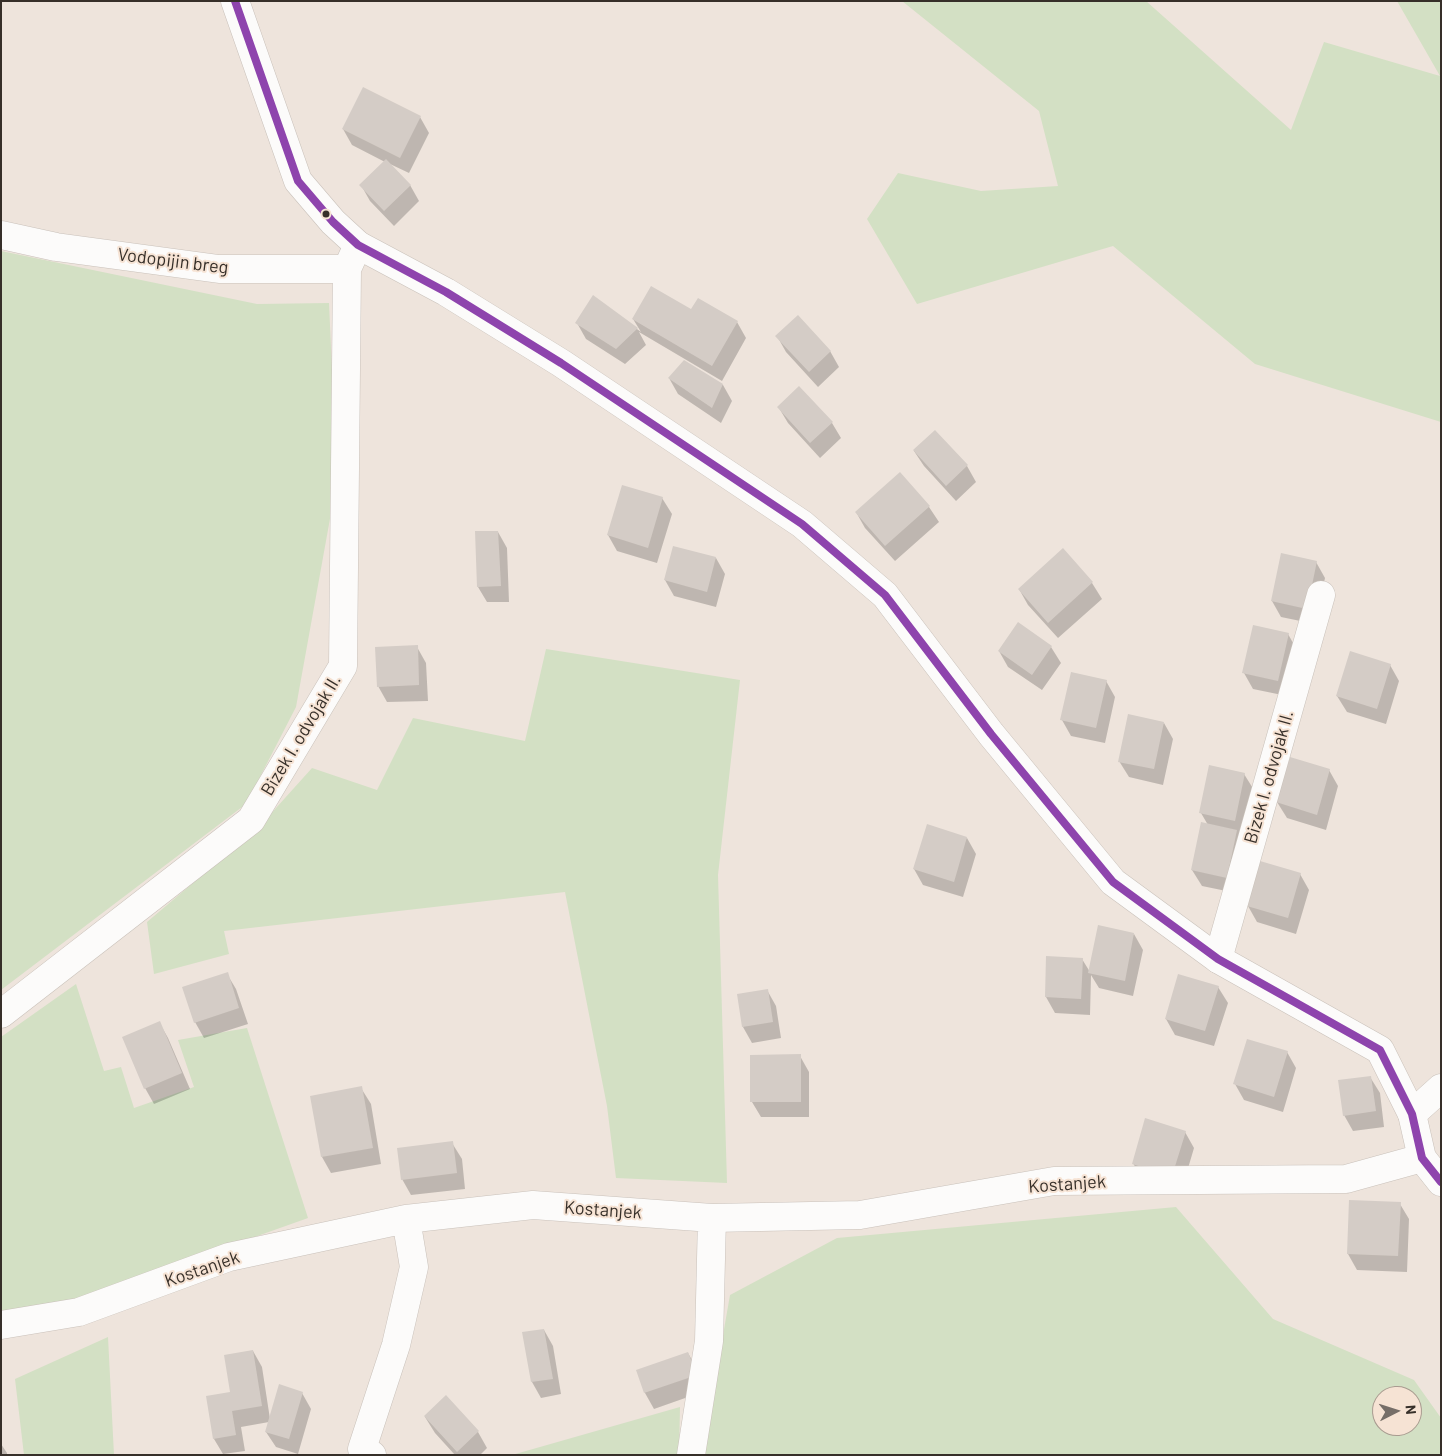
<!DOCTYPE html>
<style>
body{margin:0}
#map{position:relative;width:1442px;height:1456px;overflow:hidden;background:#eee4dc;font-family:Barlow,sans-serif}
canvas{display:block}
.frame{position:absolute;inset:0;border:2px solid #362f29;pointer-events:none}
.north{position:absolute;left:1372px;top:1386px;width:50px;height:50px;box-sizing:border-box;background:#f6e3d4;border:1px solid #a99b90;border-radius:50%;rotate:85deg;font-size:14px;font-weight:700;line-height:20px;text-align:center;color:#362f29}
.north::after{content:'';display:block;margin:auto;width:18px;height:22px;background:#766e68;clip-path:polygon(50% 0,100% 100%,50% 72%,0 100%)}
</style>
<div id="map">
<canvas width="1442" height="1456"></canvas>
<div class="frame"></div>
<div class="north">N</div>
</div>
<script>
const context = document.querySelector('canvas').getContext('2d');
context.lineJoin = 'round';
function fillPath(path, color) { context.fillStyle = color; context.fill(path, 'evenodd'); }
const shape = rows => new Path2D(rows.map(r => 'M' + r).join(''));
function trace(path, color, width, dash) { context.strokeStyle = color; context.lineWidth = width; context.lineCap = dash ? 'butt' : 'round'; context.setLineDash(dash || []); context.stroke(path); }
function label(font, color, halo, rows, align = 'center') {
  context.font = font + ' Barlow,sans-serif'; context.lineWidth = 4; context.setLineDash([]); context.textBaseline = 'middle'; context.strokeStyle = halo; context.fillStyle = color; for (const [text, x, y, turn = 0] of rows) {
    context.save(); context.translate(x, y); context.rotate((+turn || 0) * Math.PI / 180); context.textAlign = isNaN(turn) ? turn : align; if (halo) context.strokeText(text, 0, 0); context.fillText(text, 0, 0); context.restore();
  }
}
const green = shape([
 [902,1,1146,1,1291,130,1324,42,1440,76,1397,1,1441,1,1441,422,1255,364,1113,246,917,304,867,219,898,173,981,191,1058,186,1039,111],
 [1,251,257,304,329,303,337,480,296,707,246,804,1,990],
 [546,649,740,680,718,875,727,1183,616,1178,607,1106,565,892,224,931,229,954,154,974,147,922,258,828,312,768,377,790,413,718,525,741],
 [76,984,104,1071,121,1067,134,1108,194,1087,178,1040,247,1028,308,1218,78,1300,1,1315,1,1037],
 [1176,1207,1273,1319,1414,1380,1441,1418,1441,1455,702,1455,730,1295,837,1238],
 [1382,1396,1412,1396,1412,1426,1382,1426],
 [108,1337,114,1455,24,1455,15,1379],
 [680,1407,679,1455,512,1455]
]);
const shadow = shape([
 [420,117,429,133,409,173,390,164,410,185,419,201,394,226,370,201,361,185,385,162,352,145,343,129],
 [594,297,641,332,633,319,692,311,698,300,737,322,746,338,722,381,639,332,646,345,625,364,586,339,577,323],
 [777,336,830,351,839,367,818,387,786,352],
 [684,362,723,385,732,401,721,423,678,394,669,378],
 [779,408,832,423,841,438,820,458,788,423],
 [935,431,967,466,976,482,956,501,924,466,914,451],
 [900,473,929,507,939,522,895,561,865,528,856,512],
 [662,498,672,514,657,563,617,551,608,535],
 [498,532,507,548,509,602,487,602,478,587],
 [1063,550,1092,583,1102,599,1058,638,1028,605,1019,589],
 [716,558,725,574,716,607,674,596,665,580],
 [1316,562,1325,578,1315,624,1281,617,1272,601],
 [1018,624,1051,647,1061,663,1042,690,1008,667,999,651],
 [1288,634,1297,650,1287,696,1253,689,1244,673],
 [417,647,426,663,428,701,387,702,378,686],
 [1390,665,1399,681,1386,724,1347,712,1337,696],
 [1106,681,1115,697,1105,743,1071,736,1062,720],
 [1164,723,1173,739,1163,785,1129,777,1119,761],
 [1329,770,1338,786,1326,830,1287,818,1277,802],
 [1244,774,1254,790,1244,836,1238,835,1245,847,1236,893,1202,886,1192,870,1208,825,1201,813],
 [967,838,976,854,963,897,923,885,914,869],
 [1300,874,1309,890,1296,934,1257,922,1248,906],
 [1134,934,1143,950,1133,996,1099,988,1091,975,1090,1015,1055,1013,1046,997,1047,957,1082,959,1090,972],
 [227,974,236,989,248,1024,204,1038,195,1022],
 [1218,987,1228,1003,1214,1046,1175,1035,1166,1019],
 [767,990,776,1006,781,1038,752,1043,743,1027],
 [159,1022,168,1038,190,1089,154,1104,145,1088],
 [1287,1052,1296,1068,1283,1112,1244,1100,1235,1084],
 [800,1056,809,1072,809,1117,761,1117,752,1102],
 [1370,1077,1380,1093,1384,1127,1353,1131,1344,1115],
 [361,1088,371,1104,381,1164,331,1173,322,1157],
 [1185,1132,1194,1148,1181,1192,1142,1179,1133,1163],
 [452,1143,462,1159,465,1189,411,1195,402,1179],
 [1400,1204,1409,1219,1407,1272,1357,1270,1348,1254],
 [544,1330,553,1346,561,1394,541,1398,532,1382,524,1334],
 [253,1351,262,1367,270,1419,302,1393,311,1409,298,1454,276,1447,266,1432,269,1422,241,1427,245,1451,223,1454,214,1439,231,1393],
 [688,1353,697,1369,705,1391,654,1409,645,1393,638,1370],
 [446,1397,478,1432,487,1448,480,1455,455,1455,435,1433,425,1417],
 [1,1444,7,1453,7,1455,1,1455]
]);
const building = shape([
 [363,87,421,116,400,158,342,129],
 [386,159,411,185,384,211,359,185],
 [651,286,691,309,698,298,738,321,712,366,632,319],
 [593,295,638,328,616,349,575,323],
 [798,315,831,351,809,372,775,336],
 [684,360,723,384,712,408,668,378],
 [799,386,833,422,810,443,777,407],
 [935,430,968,465,946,486,913,450],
 [900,472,930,506,885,546,855,512],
 [622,485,663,497,648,548,607,535],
 [475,531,498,531,501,586,477,587],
 [673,546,716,557,707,592,664,580],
 [1063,548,1093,582,1048,623,1018,589],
 [1281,553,1317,561,1307,609,1271,601],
 [1018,622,1052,646,1032,675,998,651],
 [1253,625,1289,633,1278,681,1242,673],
 [418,645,419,685,377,687,375,647],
 [1350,651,1391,664,1377,709,1336,696],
 [1071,672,1107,680,1096,728,1060,720],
 [1128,714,1164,722,1154,769,1118,762],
 [1290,757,1330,769,1317,815,1276,802],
 [1209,765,1245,773,1235,821,1199,813],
 [1201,822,1237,830,1227,878,1191,870],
 [927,824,967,837,954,882,913,869],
 [1260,861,1301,873,1288,918,1247,906],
 [1098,925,1134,933,1125,981,1088,973],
 [1046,956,1083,958,1081,999,1045,997],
 [228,972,239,1008,194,1023,182,987],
 [1178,974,1219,986,1205,1031,1165,1019],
 [768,989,773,1022,742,1027,737,994],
 [160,1021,182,1073,144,1089,122,1037],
 [1247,1039,1288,1051,1274,1097,1233,1084],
 [801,1054,801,1102,750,1102,750,1055],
 [1371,1076,1376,1111,1343,1116,1338,1080],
 [362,1086,373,1148,321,1157,310,1096],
 [1145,1118,1186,1131,1172,1176,1132,1164],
 [453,1141,457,1173,401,1180,397,1148],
 [1349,1200,1401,1202,1398,1256,1347,1254],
 [544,1329,553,1379,531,1382,522,1332],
 [253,1350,262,1406,232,1411,236,1435,213,1439,206,1396,230,1392,224,1355],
 [688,1352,697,1375,644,1393,636,1370],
 [279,1384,303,1392,289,1439,265,1432],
 [446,1395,479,1431,457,1452,424,1416]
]);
const street = shape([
 [1,235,56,247,219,269,347,269],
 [1218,959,1321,595],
 [1,1014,251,820,343,666,347,269,358,245],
 [1412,1114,1441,1088],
 [1,1325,79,1312,229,1257,406,1219,533,1205,712,1218,860,1215,1054,1181,1346,1179,1422,1158],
 [372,1455,362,1449,396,1345,414,1267,406,1219],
 [691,1455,709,1341,712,1218]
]);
const secondary = shape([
 [235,1,298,181,333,222,358,245,446,292,561,363,802,524,885,595,991,734,1113,882,1218,959,1380,1050,1412,1114,1422,1158,1441,1182]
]);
const bus1 = shape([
 [235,1,298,181,333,222,358,245,446,292,561,363,802,524,885,595,991,734,1113,882,1218,959,1380,1050,1412,1114,1422,1158,1441,1182]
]);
const markers = [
 [326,214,4.5,"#362f29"]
];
const streetNames = [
 ["Vodopijin breg",173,261,7],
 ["Bizek I. odvojak II.",301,735,-59],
 ["Bizek I. odvojak II.",1269,777,-74],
 ["Kostanjek",1067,1184,-4],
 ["Kostanjek",603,1210,4],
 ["Kostanjek",202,1269,-19]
];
fillPath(green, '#d3e0c4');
fillPath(shadow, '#0003');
fillPath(building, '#d4ccc6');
trace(street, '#c9c1ba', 29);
trace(secondary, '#c9c1ba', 29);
trace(street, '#fcfbfa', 28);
trace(secondary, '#fcfbfa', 28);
trace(bus1, '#8e44ad', 8);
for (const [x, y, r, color] of markers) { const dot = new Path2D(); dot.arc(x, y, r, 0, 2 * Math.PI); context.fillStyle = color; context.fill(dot); trace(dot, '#f6e3d4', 2); }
label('18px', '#362f29', '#f6e3d4', streetNames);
</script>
